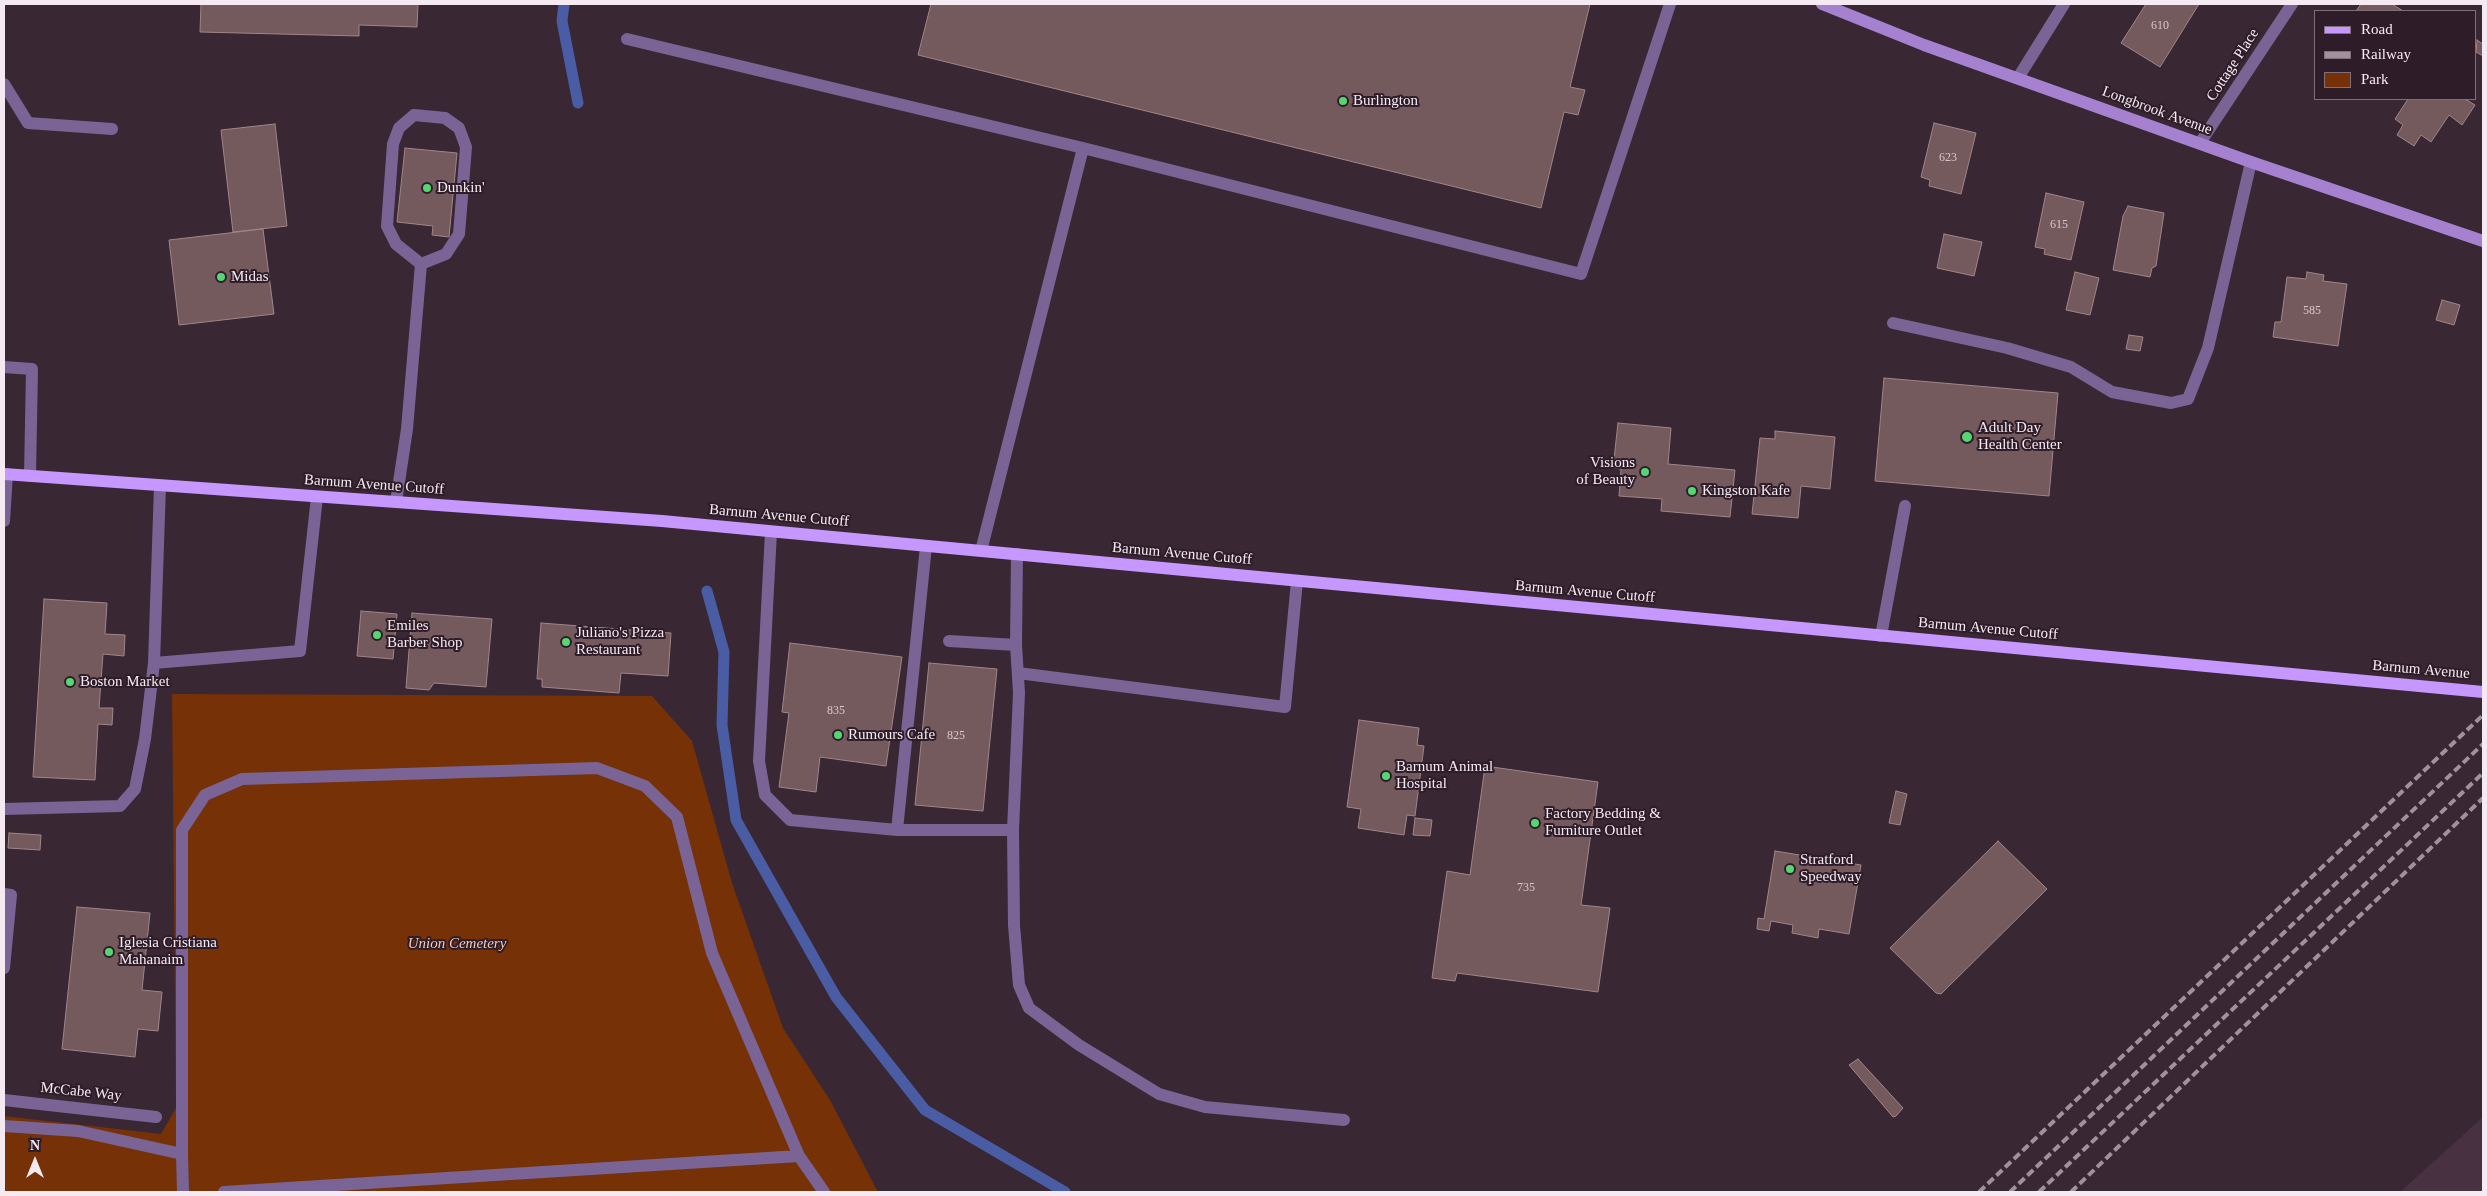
<!DOCTYPE html>
<style>
body{margin:0}
#map{position:relative;width:2487px;height:1196px;overflow:hidden;background:#392733;font-family:"Times New Roman",serif}
canvas{display:block}
.frame{position:absolute;inset:0;border:5px solid #f6eaf2;pointer-events:none}
.legend{position:absolute;left:2314px;top:10px;width:162px;height:90px;box-sizing:border-box;background:#2e1d29;border:1px solid #7e6f79;margin:0;padding:6px 9px;list-style:none;font-size:15px;color:#f6eaf2}
.legend li{display:flex;align-items:center;gap:10px;height:25px}
.legend b{width:25px;border:1px solid #7e6f79}
.north{position:absolute;left:10px;top:1136px;width:50px;height:50px;-webkit-text-stroke:4px #2e1d29;paint-order:stroke;rotate:0deg;font-size:14px;font-weight:700;line-height:20px;text-align:center;color:#f6eaf2}
.north::after{content:'';display:block;margin:auto;width:18px;height:22px;background:#f6eaf2;clip-path:polygon(50% 0,100% 100%,50% 72%,0 100%)}
</style>
<div id="map">
<canvas width="2487" height="1196"></canvas>
<div class="frame"></div>
<ul class="legend">
<li><b style="height:6px;background:#c697fe"></b>Road</li>
<li><b style="height:6px;background:#a0919b"></b>Railway</li>
<li><b style="height:14px;background:#763106"></b>Park</li>
</ul>
<div class="north">N</div>
</div>
<script>
const context = document.querySelector('canvas').getContext('2d');
context.lineJoin = 'round';
function fillPath(path, color) { context.fillStyle = color; context.fill(path, 'evenodd'); }
const shape = rows => new Path2D(rows.map(r => 'M' + r).join(''));
function trace(path, color, width, dash) { context.strokeStyle = color; context.lineWidth = width; context.lineCap = dash ? 'butt' : 'round'; context.setLineDash(dash || []); context.stroke(path); }
function label(font, color, halo, rows, align = 'center') {
  context.font = font + ' "Times New Roman",serif'; context.lineWidth = 4; context.setLineDash([]); context.textBaseline = 'middle'; context.strokeStyle = halo; context.fillStyle = color; for (const [text, x, y, turn = 0] of rows) {
    context.save(); context.translate(x, y); context.rotate((+turn || 0) * Math.PI / 180); context.textAlign = isNaN(turn) ? turn : align; if (halo) context.strokeText(text, 0, 0); context.fillText(text, 0, 0); context.restore();
  }
}
const built = shape([
 [2483,1117,2483,1192,2400,1192]
]);
const green = shape([
 [172,694,652,696,692,741,732,883,783,1028,830,1100,878,1192,4,1192,4,1116,161,1134,176,1108]
]);
const stream = shape([
 [564,4,562,21,578,103],
 [707,591,724,652,722,725,736,820,836,997,925,1110,1065,1192]
]);
const building = shape([
 [201,4,418,4,417,27,359,25,359,36,200,32,201,4],
 [931,4,1590,4,1570,87,1585,90,1578,115,1564,112,1541,208,918,55,931,4],
 [2146,4,2199,4,2160,67,2121,43,2146,4],
 [2361,4,2392,4,2403,11,2356,11,2361,4],
 [2477,40,2483,44,2483,56,2476,52,2477,40],
 [2408,99,2465,99,2475,105,2462,125,2449,115,2431,142,2421,135,2414,146,2397,135,2403,125,2395,119,2408,99],
 [1934,123,1976,133,1961,194,1929,186,1930,180,1921,177,1934,123],
 [275,124,287,226,233,232,221,130,275,124],
 [405,148,457,153,449,237,432,235,433,226,397,222,405,148],
 [2046,193,2084,202,2071,260,2044,254,2045,249,2035,247,2046,193],
 [2128,206,2164,213,2156,266,2152,268,2150,277,2113,270,2123,216,2128,206],
 [263,229,274,314,179,325,169,240,263,229],
 [1944,234,1982,242,1974,276,1937,268,1944,234],
 [2075,272,2099,278,2090,315,2066,310,2075,272],
 [2307,272,2324,275,2323,281,2347,284,2338,346,2273,337,2275,322,2281,322,2287,277,2306,279,2307,272],
 [2442,300,2460,305,2454,325,2436,320,2442,300],
 [2129,335,2143,337,2140,351,2126,349,2129,335],
 [1884,378,2058,393,2049,496,1875,481,1884,378],
 [1618,423,1671,428,1668,464,1735,470,1730,517,1661,511,1662,499,1619,496,1621,469,1613,468,1618,423],
 [1775,431,1835,437,1830,489,1801,486,1798,518,1752,514,1760,438,1775,439,1775,431],
 [44,599,107,603,105,634,125,635,124,656,103,654,99,708,113,708,112,725,98,724,95,780,33,777,44,599],
 [361,611,397,614,393,659,357,656,361,611],
 [412,613,492,619,486,687,434,683,429,690,406,688,412,613],
 [541,623,671,633,668,676,621,673,619,693,542,687,542,679,537,679,541,623],
 [790,643,902,657,886,766,820,757,816,792,779,787,789,713,782,712,790,643],
 [929,663,997,669,983,811,915,805,929,663],
 [1359,720,1419,728,1417,745,1424,746,1415,816,1407,815,1404,835,1358,828,1361,809,1347,807,1359,720],
 [1485,766,1598,782,1581,905,1610,908,1598,992,1457,973,1455,981,1432,978,1447,871,1470,875,1485,766],
 [1896,791,1907,794,1900,825,1889,823,1896,791],
 [1415,818,1432,820,1430,836,1413,835,1415,818],
 [9,833,41,835,40,850,8,848,9,833],
 [1998,841,2047,889,1941,994,1936,993,1890,948,1998,841],
 [1775,851,1861,865,1849,934,1819,929,1818,938,1792,933,1793,925,1771,921,1769,931,1757,929,1758,918,1764,919,1775,851],
 [77,907,150,913,142,990,162,992,158,1031,138,1029,135,1057,62,1049,77,907],
 [1858,1059,1903,1108,1896,1116,1893,1117,1849,1065,1858,1059]
]);
const lane = shape([
 [627,39,1083,148,1581,274,1670,4],
 [2018,78,2064,4],
 [4,84,28,123,112,129],
 [414,115,445,118,459,128,466,147,459,234,446,254,421,264,396,244,387,226,393,144,399,128,414,115],
 [1893,323,2007,348,2071,367,2112,392,2171,403,2188,399,2208,348,2251,162],
 [4,367,32,369,30,476],
 [396,502,407,429,421,264],
 [4,521,7,474],
 [771,532,759,761,765,795,790,820,897,830,926,546],
 [981,551,1083,148],
 [1881,636,1905,506],
 [949,641,1016,645],
 [154,663,300,651,317,497],
 [1018,673,1285,707,1297,581],
 [4,809,120,806,135,789,145,739,154,663,160,486],
 [897,830,1013,830,1019,693,1016,645,1017,554],
 [1013,830,1014,925,1019,985,1029,1008,1079,1045,1159,1094,1205,1107,1344,1120],
 [4,894,11,895,4,968],
 [4,1126,78,1131,182,1154,183,1192],
 [182,1154,182,830,205,795,242,779,597,768,645,786,677,817,712,953,799,1156],
 [224,1192,799,1156,824,1192]
]);
const street = shape([
 [2200,143,2292,4],
 [4,1100,156,1117]
]);
const secondary = shape([
 [1822,4,1924,45,2251,162,2483,241]
]);
const primary = shape([
 [4,474,662,521,2483,692]
]);
const rail = shape([
 [1979,1192,2483,715],
 [2010,1192,2483,744],
 [2039,1192,2483,773],
 [2071,1192,2483,798]
]);
const markers = [
 [1343,101,5,"#54d672"],
 [427,188,5,"#54d672"],
 [221,277,5,"#54d672"],
 [1967,437,6,"#54d672"],
 [1645,472,5,"#54d672"],
 [1692,491,5,"#54d672"],
 [377,635,5,"#54d672"],
 [566,642,5,"#54d672"],
 [70,682,5,"#54d672"],
 [838,735,5,"#54d672"],
 [1386,776,5,"#54d672"],
 [1535,823,5,"#54d672"],
 [1790,869,5,"#54d672"],
 [109,952,5,"#54d672"]
];
const numberNames = [
 ["610",2160,26],
 ["623",1948,158],
 ["615",2059,225],
 ["585",2312,311],
 ["835",836,711],
 ["825",956,736],
 ["735",1526,888]
];
const streetNames = [
 ["Cottage Place",2233,65,-57],
 ["Longbrook Avenue",2157,111,20],
 ["Barnum Avenue Cutoff",374,485,4],
 ["Barnum Avenue Cutoff",779,516,5],
 ["Barnum Avenue Cutoff",1182,554,5],
 ["Barnum Avenue Cutoff",1585,592,5],
 ["Barnum Avenue Cutoff",1988,629,5],
 ["Barnum Avenue",2421,670,5],
 ["McCabe Way",81,1092,6]
];
const poiNames = [
 ["Burlington",1353,101],
 ["Dunkin'",437,188],
 ["Midas",231,277],
 ["Adult Day",1978,428],
 ["Health Center",1978,445],
 ["Visions",1635,463,"right"],
 ["of Beauty",1635,480,"right"],
 ["Kingston Kafe",1702,491],
 ["Emiles",387,626],
 ["Barber Shop",387,643],
 ["Juliano's Pizza",576,633],
 ["Restaurant",576,650],
 ["Boston Market",80,682],
 ["Rumours Cafe",848,735],
 ["Barnum Animal",1396,767],
 ["Hospital",1396,784],
 ["Factory Bedding &",1545,814],
 ["Furniture Outlet",1545,831],
 ["Stratford",1800,860],
 ["Speedway",1800,877],
 ["Iglesia Cristiana",119,943],
 ["Mahanaim",119,960]
];
const parkNames = [
 ["Union Cemetery",457,944]
];
fillPath(built, '#483141');
fillPath(green, '#763106');
trace(stream, '#495ca4', 11);
fillPath(building, '#745a5d');
trace(building, '#a18688', 1);
trace(lane, '#796495', 12);
trace(street, '#796495', 12);
trace(secondary, '#a581d0', 12);
trace(primary, '#c697fe', 12);
trace(rail, '#a0919b', 4, [8, 4]);
for (const [x, y, r, color] of markers) { const dot = new Path2D(); dot.arc(x, y, r, 0, 2 * Math.PI); context.fillStyle = color; context.fill(dot); trace(dot, '#2e1d29', 2); }
label('12px', '#d6c6cd', null, numberNames);
label('15px', '#f6eaf2', '#2e1d29', streetNames);
label('15px', '#f6eaf2', '#2e1d29', poiNames, 'left');
label('italic 15px', '#f6c9b4', '#2e1d29', parkNames);
</script>
